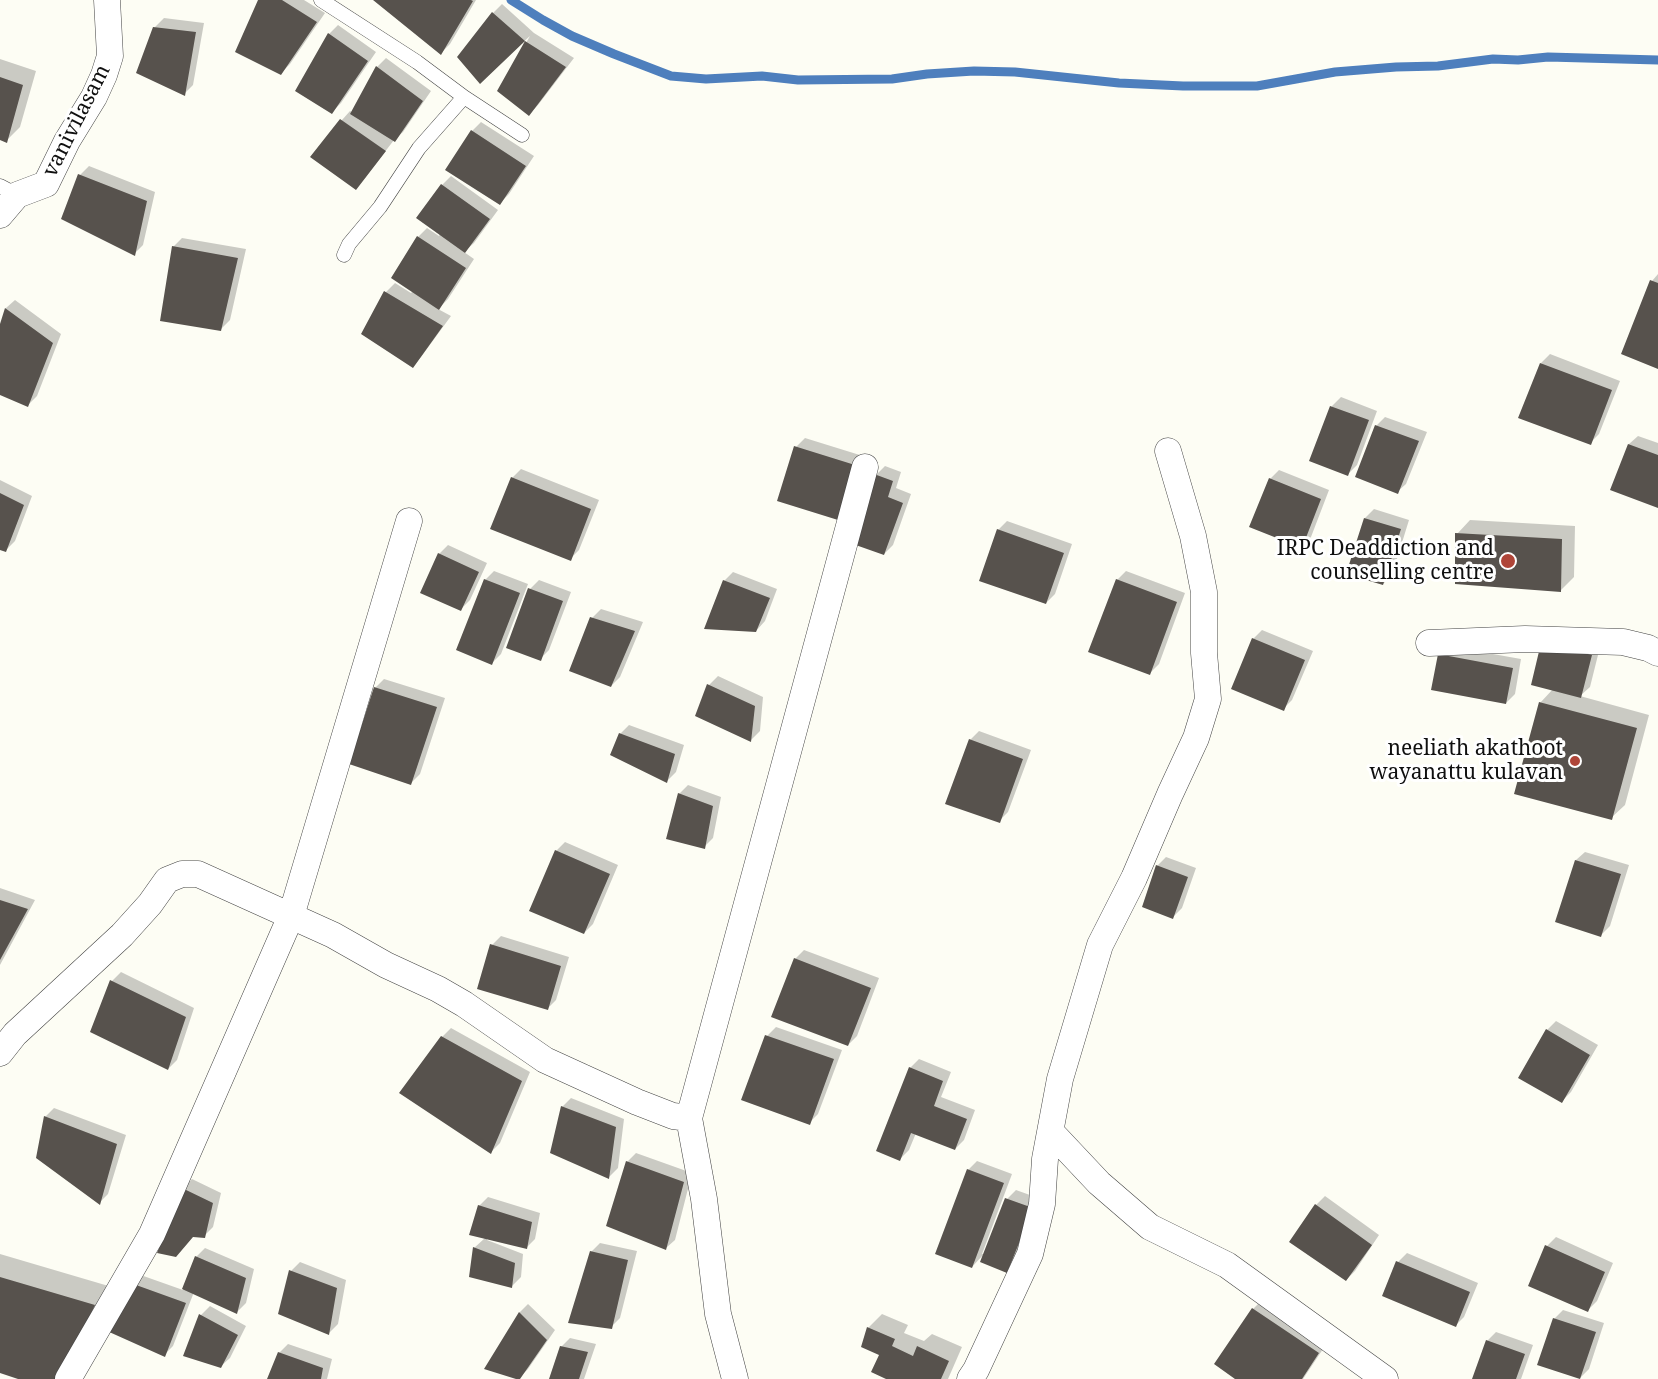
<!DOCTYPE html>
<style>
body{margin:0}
canvas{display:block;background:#fdfdf4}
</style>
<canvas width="1658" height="1379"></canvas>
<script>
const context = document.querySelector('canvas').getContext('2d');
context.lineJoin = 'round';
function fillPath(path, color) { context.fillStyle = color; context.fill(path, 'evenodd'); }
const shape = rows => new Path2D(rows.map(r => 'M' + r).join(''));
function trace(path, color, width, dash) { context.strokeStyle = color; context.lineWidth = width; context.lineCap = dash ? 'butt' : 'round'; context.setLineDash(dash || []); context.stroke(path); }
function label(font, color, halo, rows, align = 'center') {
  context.font = font + ' "Noto Serif",serif'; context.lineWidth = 6; context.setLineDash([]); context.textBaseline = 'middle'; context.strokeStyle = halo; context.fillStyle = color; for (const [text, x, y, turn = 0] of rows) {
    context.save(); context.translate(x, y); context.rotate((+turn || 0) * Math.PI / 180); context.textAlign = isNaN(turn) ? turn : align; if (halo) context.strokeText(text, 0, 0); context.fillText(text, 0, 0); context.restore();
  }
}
const shadow = shape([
 [260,0,304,0,325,13,290,64,281,73],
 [375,0,476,0,450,44,441,53],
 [502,4,534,33,574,58,538,105,529,114,498,91,530,36,480,81,459,57,493,13],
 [164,18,204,23,193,85,184,94,155,27],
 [338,25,376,52,341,103,332,112,329,34],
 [386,58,431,91,403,132,394,140,364,179,312,157,342,120,350,111,353,113,377,67],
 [0,59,36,71,20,127,6,141,0,139],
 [481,122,534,156,509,194,500,203,472,131],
 [89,166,155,192,143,245,134,254,80,175],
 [451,176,498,210,474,243,464,252,474,259,448,299,438,309,451,316,421,357,413,366,363,334,386,292,395,283,411,293,413,291,418,237,427,228,439,236,440,234,418,218,442,185],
 [182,238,246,249,230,320,221,329,173,247],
 [1658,274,1658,368,1652,281],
 [15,300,61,334,37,396,28,405,0,393,0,330,6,308],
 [1550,354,1620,381,1599,434,1590,443,1541,363],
 [1341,397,1377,411,1357,465,1348,474,1311,460,1332,406],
 [1385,417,1427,432,1406,484,1397,492,1376,426],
 [1638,436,1658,443,1658,507,1612,489,1629,444],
 [805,438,863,456,846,510,796,447],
 [885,466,901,472,896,488,911,494,893,545,884,554,876,475],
 [521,469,599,500,579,550,570,559,512,478],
 [1279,470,1329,490,1311,537,1302,546,1270,479],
 [0,480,32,496,15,541,6,550,0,549],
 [1374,509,1409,520,1392,575,1383,584,1365,518],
 [1470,520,1575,526,1574,577,1560,591,1457,534],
 [1007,521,1072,544,1055,594,1046,603,998,530],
 [448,545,487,563,470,600,461,609,439,554],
 [494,571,528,584,501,654,492,663,485,580],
 [1126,571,1185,593,1159,664,1150,673,1117,580],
 [733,572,777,589,765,621,756,631,724,581],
 [539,580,571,592,549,650,540,659,530,589],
 [601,609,643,622,620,677,611,686,592,618],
 [1262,630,1313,651,1292,700,1283,709,1253,639],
 [1543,644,1600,647,1590,687,1580,696,1649,715,1625,805,1611,818,1540,703,1553,689],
 [1448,646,1521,659,1515,694,1506,703,1439,655],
 [718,676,763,697,760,731,751,740,697,715,709,685],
 [384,679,445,698,420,774,411,783,375,688],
 [629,725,684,745,676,772,667,781,620,734],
 [979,731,1031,750,1008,812,999,821,970,740],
 [688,785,721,797,713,838,704,847,679,794],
 [565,842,618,865,593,924,584,933,556,851],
 [1585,852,1629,865,1610,926,1601,935,1576,860],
 [1166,857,1196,868,1182,908,1173,917,1157,866],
 [0,888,35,900,0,965],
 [501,936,569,957,556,1000,547,1009,492,945],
 [804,950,879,978,857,1036,848,1045,795,959],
 [121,972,194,1008,177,1060,168,1069,92,1031,112,981],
 [1556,1021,1598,1045,1571,1092,1562,1101,1547,1030],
 [776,1027,842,1050,818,1114,809,1123,743,1099,767,1036],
 [451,1028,530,1072,500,1143,491,1152,442,1037],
 [919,1059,951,1072,941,1097,975,1110,964,1140,955,1149,916,1133,909,1150,900,1159,910,1068],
 [571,1098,624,1119,618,1168,609,1177,562,1107],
 [54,1108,126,1135,108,1194,99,1203,45,1117],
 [636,1153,692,1173,675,1240,666,1248,627,1162],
 [977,1161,1012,1174,982,1254,984,1254,972,1267,968,1170],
 [192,1179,221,1193,213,1227,204,1236,194,1236,183,1188],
 [1016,1190,1041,1199,1016,1262,1007,1271,982,1262,1007,1199],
 [1325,1196,1379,1235,1355,1271,1346,1280,1316,1205],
 [488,1197,540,1213,535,1239,526,1248,487,1238,487,1240,523,1254,521,1277,512,1286,474,1248,485,1238,479,1206],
 [1556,1237,1613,1263,1597,1301,1588,1310,1547,1246],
 [600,1243,637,1251,620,1318,611,1327,591,1252],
 [205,1248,254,1269,246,1303,237,1312,194,1292,173,1346,164,1355,109,1330,135,1273,183,1290,196,1257],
 [1407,1253,1478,1283,1464,1317,1456,1325,1398,1262],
 [0,1254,112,1287,71,1372,22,1379,0,1371],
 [300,1262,346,1280,338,1324,329,1333,291,1271],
 [1262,1300,1327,1343,1303,1379,1238,1379,1216,1364,1253,1309],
 [528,1304,555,1330,528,1369,519,1378,486,1368,520,1312],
 [210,1306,246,1326,230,1358,220,1367,185,1355,201,1315],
 [1563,1310,1604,1323,1589,1369,1580,1378,1554,1319],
 [882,1314,908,1325,904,1333,924,1341,932,1334,962,1347,948,1379,887,1379,881,1354,868,1328],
 [1496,1332,1533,1345,1521,1379,1473,1379,1487,1341],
 [570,1338,596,1344,584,1379,550,1379,561,1347],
 [288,1344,332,1359,327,1379,269,1379,279,1353]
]);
const stream = shape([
 [511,0,543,20,572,36,614,54,671,76,706,79,762,76,798,80,892,79,927,74,974,71,1015,72,1119,83,1183,86,1257,86,1335,72,1396,67,1438,66,1493,59,1518,60,1548,57,1658,60]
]);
const building = shape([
 [258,0,282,0,317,22,281,75,235,52],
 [373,0,471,0,473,1,441,55],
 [492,12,525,41,480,84,457,57],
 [153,27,196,32,185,96,136,73],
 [328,33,368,61,332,114,295,91],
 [525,41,566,67,529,116,497,91],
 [376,66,423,101,395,142,350,114],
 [0,77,23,85,7,143,0,140],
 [340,119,386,151,356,190,310,157],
 [471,130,526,166,500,205,445,170],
 [78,174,147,201,135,256,61,219],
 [441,184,490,219,465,253,416,218],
 [417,236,466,268,439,310,391,278],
 [172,246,238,258,221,331,160,321],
 [1650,280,1658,283,1658,369,1621,354],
 [384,291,443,326,413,368,361,334],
 [5,308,53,343,28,407,0,395,0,324],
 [1540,363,1612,390,1591,445,1518,418],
 [1330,406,1369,420,1348,476,1309,461],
 [1375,425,1419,441,1398,494,1355,477],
 [1628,444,1658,455,1658,508,1610,490],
 [794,446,855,465,838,520,777,501],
 [874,474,893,481,888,497,903,503,884,555,850,543],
 [511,477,591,509,571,561,490,529],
 [1269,478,1321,499,1302,548,1249,527],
 [0,493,24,505,6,552,0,550],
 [1364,518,1401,529,1383,585,1346,574],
 [997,529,1064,553,1046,604,979,581],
 [1455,533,1562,539,1561,592,1455,584],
 [438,553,479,572,461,611,420,593],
 [484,579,520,593,492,665,456,650],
 [1116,579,1177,602,1150,675,1088,652],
 [723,580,770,598,756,632,704,629],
 [528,588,563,601,541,661,506,648],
 [590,617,635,631,611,687,569,671],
 [1252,638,1305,660,1284,711,1231,689],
 [1541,643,1592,655,1581,698,1531,685],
 [1438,654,1513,668,1506,704,1431,690],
 [707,684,755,706,751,742,695,716],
 [374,687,437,707,411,785,349,764],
 [1539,702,1637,728,1612,820,1514,794],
 [619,733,675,754,667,783,610,755],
 [969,739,1023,759,1000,823,945,804],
 [678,793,713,806,705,849,666,839],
 [555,850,610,874,584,934,529,911],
 [1575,860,1621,874,1601,937,1555,922],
 [1156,865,1188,877,1173,919,1142,907],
 [0,900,28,909,0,960],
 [490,944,561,966,548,1010,477,989],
 [794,958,871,988,848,1046,771,1017],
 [110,980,186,1017,168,1070,90,1032],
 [1546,1029,1590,1055,1562,1103,1518,1078],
 [765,1035,834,1059,810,1125,741,1100],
 [441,1036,522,1081,491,1154,399,1093],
 [909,1067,943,1081,934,1106,967,1119,955,1150,911,1133,900,1161,876,1151],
 [561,1106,616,1127,609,1179,550,1153],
 [44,1116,117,1144,100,1205,36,1158],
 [626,1161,684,1182,666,1250,606,1226],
 [967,1169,1004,1183,972,1268,935,1254],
 [182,1188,213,1203,205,1238,193,1237,176,1257,157,1253],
 [1005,1198,1033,1208,1007,1273,980,1262],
 [1315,1204,1372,1245,1346,1281,1289,1242],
 [478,1205,532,1222,527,1249,469,1235],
 [1545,1245,1605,1272,1588,1312,1528,1286],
 [473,1247,515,1263,512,1288,469,1277],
 [590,1251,628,1260,612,1329,568,1323],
 [195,1256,246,1278,237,1314,182,1289],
 [1396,1261,1470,1292,1456,1327,1382,1296],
 [289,1270,337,1288,329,1335,278,1314],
 [0,1277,95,1305,60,1379,18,1379,0,1373],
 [125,1281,186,1303,165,1357,107,1331],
 [1252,1308,1319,1353,1302,1379,1235,1379,1214,1364],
 [519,1312,547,1340,520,1379,516,1379,484,1369],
 [199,1314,238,1335,221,1368,183,1356],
 [1553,1318,1596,1332,1580,1379,1537,1365],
 [867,1327,895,1339,892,1346,913,1356,917,1346,949,1361,941,1379,886,1379,871,1372,879,1355,861,1347],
 [1486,1340,1525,1354,1516,1379,1472,1379],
 [560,1346,588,1352,579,1379,549,1379],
 [278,1352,323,1368,321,1379,267,1379]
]);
const service = shape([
 [321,0,417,62,464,97,522,135],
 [0,186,17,195],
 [344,255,349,244,380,207,419,148,464,97]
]);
const minor = shape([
 [0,215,17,195,46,184,67,141,94,97,104,75,110,56,107,0],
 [1429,643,1525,639,1623,642,1648,648,1658,653],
 [0,1053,15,1034,122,935,150,904,167,880,182,874,198,874,333,935,386,965,438,989,464,1004,545,1060,637,1102,673,1116,689,1118,865,467],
 [689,1118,704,1199,718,1314,735,1379],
 [1051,1132,1099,1183,1150,1227,1227,1265,1385,1379],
 [68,1379,152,1234,291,916,409,521],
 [970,1379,976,1370,1030,1254,1042,1204,1045,1159,1060,1079,1100,945,1134,878,1170,794,1196,738,1208,699,1204,653,1204,592,1193,536,1168,451]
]);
const markers = [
 [1508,561,8,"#af4538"],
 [1575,761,6,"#af4538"]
];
const streetNames = [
 ["vanivilasam",77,121,-63]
];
const poiNames = [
 ["IRPC Deaddiction and",1494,549],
 ["counselling centre",1494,573],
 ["neeliath akathoot",1563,749],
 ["wayanattu kulavan",1563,773]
];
fillPath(shadow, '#0003');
trace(stream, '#4e7fbd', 9);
fillPath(building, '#57524d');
trace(service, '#434343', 15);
trace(minor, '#434343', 27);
trace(service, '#fff', 14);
trace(minor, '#fff', 26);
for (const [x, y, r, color] of markers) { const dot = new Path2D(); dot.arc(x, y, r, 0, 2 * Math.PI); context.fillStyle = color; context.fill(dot); trace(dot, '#fff', 2); }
label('21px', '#101010', '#fff', streetNames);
label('21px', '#101010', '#fff', poiNames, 'right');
</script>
